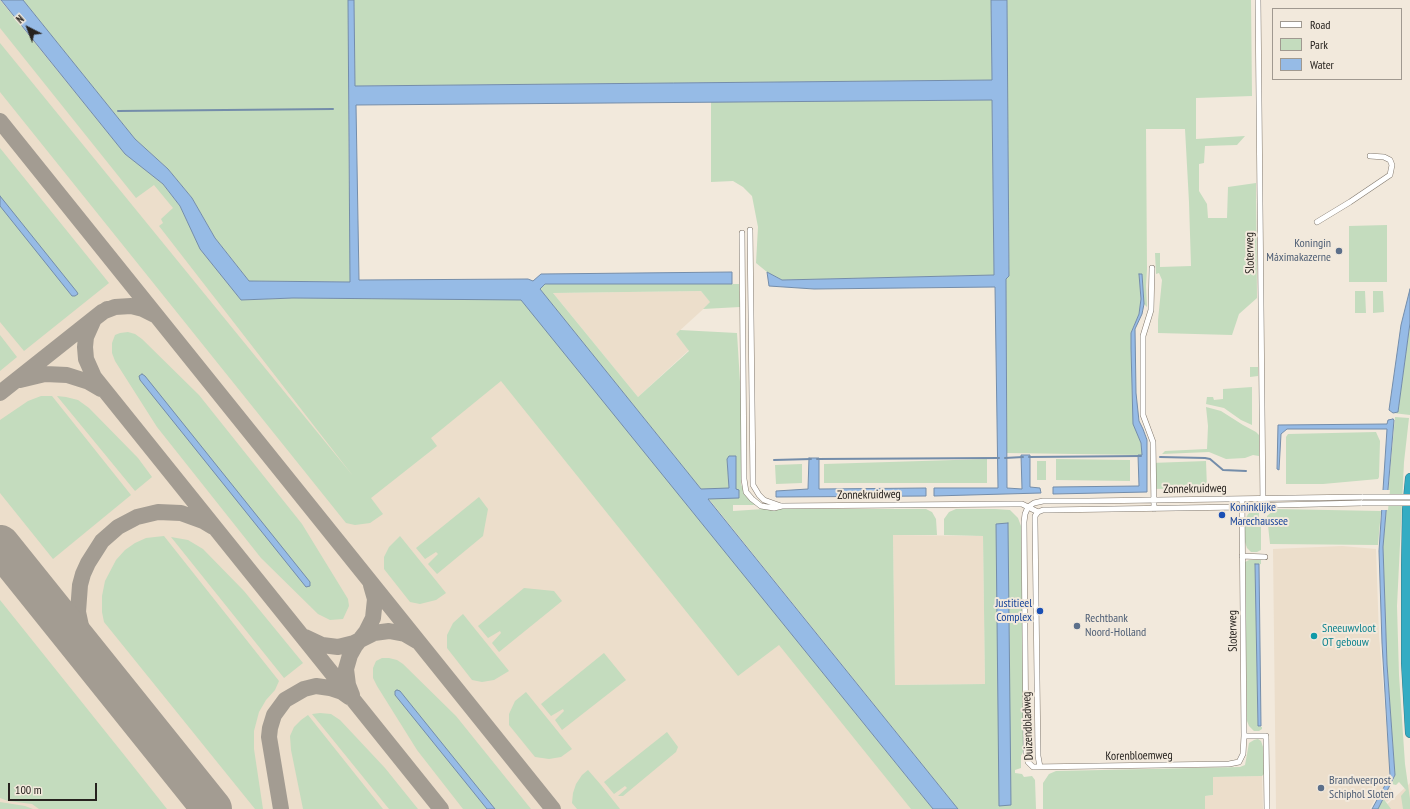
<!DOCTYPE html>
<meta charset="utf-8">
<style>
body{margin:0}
#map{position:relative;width:1410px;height:809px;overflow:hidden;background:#f2e9dc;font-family:"PT Sans Narrow",sans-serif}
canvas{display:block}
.legend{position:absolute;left:1272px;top:8px;width:130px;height:72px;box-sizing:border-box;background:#f2e9dc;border:1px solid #a09990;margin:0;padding:5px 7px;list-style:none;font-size:12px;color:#26221e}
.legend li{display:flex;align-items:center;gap:8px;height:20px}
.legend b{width:20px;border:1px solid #a09990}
.north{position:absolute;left:8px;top:8px;width:40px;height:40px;-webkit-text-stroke:3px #f2e9dc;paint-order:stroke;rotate:318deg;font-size:11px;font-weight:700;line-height:16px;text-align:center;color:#26221e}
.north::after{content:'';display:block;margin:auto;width:14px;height:18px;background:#26221e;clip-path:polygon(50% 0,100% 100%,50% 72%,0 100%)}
.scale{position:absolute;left:8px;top:783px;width:89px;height:18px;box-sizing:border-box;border:2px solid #26221e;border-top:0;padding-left:5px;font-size:12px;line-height:14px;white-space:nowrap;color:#26221e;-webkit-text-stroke:3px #f2e9dc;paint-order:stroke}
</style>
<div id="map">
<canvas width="1410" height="809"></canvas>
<ul class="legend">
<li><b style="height:5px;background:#fff"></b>Road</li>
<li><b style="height:11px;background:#c4dcbe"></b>Park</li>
<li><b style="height:11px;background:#96bbe6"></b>Water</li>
</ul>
<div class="north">N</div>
<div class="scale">100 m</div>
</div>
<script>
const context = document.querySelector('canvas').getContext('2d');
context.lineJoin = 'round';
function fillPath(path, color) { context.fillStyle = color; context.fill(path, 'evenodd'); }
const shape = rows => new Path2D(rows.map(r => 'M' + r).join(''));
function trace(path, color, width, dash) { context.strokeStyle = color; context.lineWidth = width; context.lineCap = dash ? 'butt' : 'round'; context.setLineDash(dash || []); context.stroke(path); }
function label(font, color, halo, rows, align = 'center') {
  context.font = font + ' "PT Sans Narrow",sans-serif'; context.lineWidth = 4; context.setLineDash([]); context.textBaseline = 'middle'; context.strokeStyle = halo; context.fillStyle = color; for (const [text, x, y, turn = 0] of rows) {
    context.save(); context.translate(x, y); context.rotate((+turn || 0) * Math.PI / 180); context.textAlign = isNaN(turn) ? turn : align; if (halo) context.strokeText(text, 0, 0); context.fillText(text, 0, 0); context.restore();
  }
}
const built = shape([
 [0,0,163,184,241,300,521,299,933,809,0,809],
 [701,291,711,302,676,334,689,350,638,397,553,293],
 [893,535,983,536,985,684,895,685],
 [1342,546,1376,549,1379,635,1390,771,1386,781,1395,795,1387,802,1378,793,1370,809,1276,809,1273,549],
 [1262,776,1263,809,1205,809,1205,796,1213,795,1213,777],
 [1410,783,1410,809,1382,809,1407,786]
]);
const green = shape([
 [0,0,125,154,163,184,180,206,200,249,241,300,293,298,521,299,933,809,911,809,779,645,738,676,501,381,431,438,437,446,371,498,383,514,370,523,355,525,346,523,0,92,0,43,353,476,159,226,163,223,161,219,173,208,154,185,136,198,0,28],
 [23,0,348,0,349,194,351,282,249,281,215,238,192,198,168,169,135,139],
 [354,0,991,0,992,80,355,86],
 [1007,0,1251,0,1252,96,1196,98,1196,139,1245,136,1237,145,1205,146,1204,163,1199,164,1199,191,1207,204,1208,218,1227,218,1228,187,1256,183,1257,298,1239,314,1232,335,1158,333,1158,320,1162,280,1159,273,1156,274,1155,253,1160,253,1160,267,1191,266,1189,202,1185,129,1146,129,1147,269,1146,286,1147,307,1144,304,1142,275,1139,274,1141,299,1139,314,1131,333,1132,399,1138,435,1141,443,1142,455,1007,453,1006,279,1009,276],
 [992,100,994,275,782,280,767,272,756,263,758,227,752,196,743,187,733,181,711,182,711,102],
 [0,148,109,283,24,351,0,322],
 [1387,225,1387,282,1349,282,1349,226],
 [535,283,739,284,740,307,703,309,710,302,701,291,553,293,638,397,689,351,676,334,680,330,737,333,741,398,741,484,744,491,756,505,733,505,733,511,764,509,926,509,932,512,936,519,937,535,893,535,895,685,985,684,983,536,944,535,944,519,949,512,956,509,995,509,1010,510,1018,518,1021,526,1024,750,1021,756,1021,768,1015,770,1015,773,1022,774,1024,777,1032,776,1035,780,1036,809,958,809,708,498,736,489,736,456,727,459,729,489,701,489],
 [1355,291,1365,291,1366,313,1355,313],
 [1373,291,1383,291,1384,312,1373,313],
 [1410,323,1410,415,1393,413,1398,412],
 [128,332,135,334,142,339,199,395,302,524,348,599,349,606,343,619,330,620,318,614,261,558,157,427,115,361,112,353,112,343,115,335,120,333],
 [0,335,17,357,0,371],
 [1250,367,1258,367,1258,376,1250,377],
 [1252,387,1252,425,1241,420,1224,408,1206,404,1207,397,1213,397,1214,400,1223,399,1223,389],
 [41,396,52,396,131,495,53,559,0,493,0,420,28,401],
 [57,396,66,397,78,400,89,408,138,458,152,477,135,491],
 [1206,407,1221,411,1243,425,1256,432,1259,435,1259,456,1253,455,1245,458,1226,459,1209,452,1162,454,1165,451,1207,449,1208,426],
 [1395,417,1409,418,1404,462,1397,606,1399,675,1405,764,1410,799,1410,809,1403,809,1401,796,1406,790,1399,782,1396,785,1392,784,1395,775,1387,664,1383,547],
 [1376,432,1380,441,1379,477,1378,479,1323,484,1286,484,1286,437,1288,434],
 [987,459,987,483,824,483,824,464],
 [1056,459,1130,460,1130,481,1056,480],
 [1037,461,1046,461,1046,480,1037,480],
 [1206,461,1207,488,1152,489,1151,463],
 [802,464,802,483,776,484,775,465],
 [479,497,488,509,483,536,437,574,428,564,438,554,436,552,425,559,416,548],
 [1275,509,1381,511,1378,545,1270,544,1267,516],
 [1254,510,1259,510,1259,517,1246,518,1248,514],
 [1261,522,1261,550,1257,552,1251,552,1247,548,1245,542,1245,523],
 [164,536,279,681,275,690,266,700,259,712,254,731,254,749,263,809,255,809,104,622,102,612,102,596,105,581,116,560,125,550,135,543,146,538],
 [400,536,446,593,436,600,420,604,410,602,384,569,384,557,389,547],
 [171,537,188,540,203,549,244,591,303,663,284,678],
 [1249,560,1261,560,1261,564,1255,565,1258,726,1262,727,1262,729,1259,731,1254,731,1249,726,1247,721,1245,562],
 [524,588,554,591,562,601,499,652,492,643,501,633,500,631,488,638,478,626],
 [0,600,125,756,167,809,39,809,32,804,8,801,0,798],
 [463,614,475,629,509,671,494,680,482,682,472,680,447,648,447,635,453,623],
 [604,653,626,680,562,730,555,720,564,711,563,709,551,716,541,704],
 [382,658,389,658,397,660,403,664,456,716,531,809,463,809,417,750,377,686,373,678,373,668,376,661],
 [526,692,572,749,561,757,549,759,535,757,509,725,509,714,515,701],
 [320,713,331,714,340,720,385,768,418,809,389,809,312,714],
 [308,715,383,809,303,809,291,750,290,736,294,727,301,720],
 [667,732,678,747,676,752,623,796,618,796,627,788,625,786,614,794,604,782],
 [1258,739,1261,741,1263,747,1264,774,1262,776,1213,777,1213,795,1205,796,1205,809,1043,809,1043,783,1049,774,1056,771,1240,767,1245,765,1249,743,1254,740],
 [588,770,601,785,620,809,577,809,572,803,573,793,576,784,582,775],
 [1383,798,1391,809,1378,809],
 [0,802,25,806,33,809,0,809]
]);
const water = shape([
 [1,0,23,0,135,139,168,169,192,198,215,238,249,281,350,282,348,0,354,0,355,86,992,80,991,0,1007,0,1009,276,1006,279,1007,488,1022,489,1021,455,1030,455,1030,487,1040,488,1041,493,934,496,934,488,998,488,995,287,814,289,769,286,767,272,782,280,994,275,992,100,356,105,359,280,528,279,533,281,541,274,732,272,732,284,545,284,540,289,701,489,729,488,727,459,729,456,736,456,736,489,739,490,739,498,708,499,958,809,933,809,521,300,293,298,241,300,200,249,180,206,163,184,125,154,1,0],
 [0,196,77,292,78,294,75,296,72,296,0,206,0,196],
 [1139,274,1142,274,1144,304,1142,314,1135,329,1136,393,1139,421,1143,429,1147,440,1147,492,1053,494,1053,487,1139,486,1138,455,1142,455,1141,443,1133,424,1131,348,1131,333,1139,314,1141,299,1139,274],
 [1410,289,1410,323,1398,412,1393,413,1389,410,1401,325,1410,289],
 [142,374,145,376,310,582,310,586,306,587,140,380,139,376,142,374],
 [1393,419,1394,420,1383,547,1387,664,1395,775,1378,809,1372,809,1390,776,1382,643,1379,551,1387,429,1287,429,1281,434,1279,470,1277,469,1278,425,1387,424,1388,420,1393,419],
 [809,458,819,458,819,489,926,488,926,496,776,497,776,491,808,489,809,458],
 [1008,523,1011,805,999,806,996,524,1008,523],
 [1255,564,1259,564,1261,726,1258,726,1255,564],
 [397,690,400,691,495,809,487,809,395,695,395,691,397,690]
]);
const pier = shape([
 [1382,490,1390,490,1388,510,1380,510]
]);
const stream = shape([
 [118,111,333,109],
 [1029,457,1141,456],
 [1160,457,1205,458,1210,459,1223,470,1246,471],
 [1005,458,1023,457],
 [817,459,999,458],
 [774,460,811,459]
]);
const taxiway = shape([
 [0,121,553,809],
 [107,309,94,319,86,337,85,347,86,359,94,377,441,809],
 [20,380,45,374,67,375,89,382,101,389],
 [0,393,102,312,115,307,131,306,143,309,155,315],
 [305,637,322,645,338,647,354,643,374,633,389,631,405,634,417,641],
 [98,667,89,652,84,640,78,612,80,585,83,574,88,563,102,541,118,527,137,517,158,512,181,513,203,521,213,527],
 [352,695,348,685,346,669,350,655,355,646,366,632,373,618,375,599,371,585],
 [281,809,269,737,270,728,274,715,285,700,304,689,316,686,330,688,342,692,349,697]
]);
const runway = shape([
 [0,545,212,809]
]);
const street = shape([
 [1258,0,1263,506],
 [1317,222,1350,202,1390,175,1392,165,1390,160,1384,157,1370,156],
 [750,230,753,485,759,495,764,500,781,506],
 [742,233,744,479,746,492,752,499,761,506,774,508,782,506,1013,504,1022,504,1038,512,1043,510,1049,510,1241,507,1277,505,1362,503],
 [1152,268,1151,310,1143,336,1143,415,1153,442,1154,509],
 [1242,499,1244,736,1243,754,1239,762,1229,764,1033,767,1028,762,1026,754,1024,522,1025,514,1028,507,1034,503,1043,501,1088,501,1363,497],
 [1038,512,1035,516,1035,522,1038,756,1040,767],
 [1242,556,1265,557],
 [1244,736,1266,736,1267,809]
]);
const highway = shape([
 [1410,478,1407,510,1406,566,1406,663,1410,733]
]);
const streetBridge = shape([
 [1363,497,1410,497],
 [1362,503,1410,503]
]);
const markers = [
 [1339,251,4,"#5c6f8a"],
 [1222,515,4,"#1a4fb4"],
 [1040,611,4,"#1a4fb4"],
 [1077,626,4,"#5c6f8a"],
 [1314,636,4,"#0f9aa8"],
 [1321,788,4,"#5c6f8a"]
];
const serviceNames = [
 ["Koningin",1331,244,"right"],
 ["Máximakazerne",1331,258,"right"],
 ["Rechtbank",1085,619],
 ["Noord-Holland",1085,633],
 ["Brandweerpost",1329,781],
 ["Schiphol Sloten",1329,795]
];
const streetNames = [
 ["Sloterweg",1250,253,-91],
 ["Zonnekruidweg",1195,489,-1],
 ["Zonnekruidweg",869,495,-1],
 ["Sloterweg",1233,631,-91],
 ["Duizendbladweg",1028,726,-92],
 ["Korenbloemweg",1139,756,-1]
];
const transitNames = [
 ["Koninklijke",1230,508],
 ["Marechaussee",1230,522],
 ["Justitieel",1032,604,"right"],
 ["Complex",1032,618,"right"]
];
const cultureNames = [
 ["Sneeuwvloot",1322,629],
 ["OT gebouw",1322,643]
];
fillPath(built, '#ecdecb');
fillPath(green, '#c4dcbe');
fillPath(water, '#96bbe6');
trace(water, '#748daa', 1);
fillPath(pier, '#f2e9dc');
trace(stream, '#748daa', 2);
trace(taxiway, '#a39c92', 16);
trace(runway, '#a39c92', 40);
trace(street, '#81786d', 6);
trace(highway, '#2f7c89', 10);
trace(street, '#fff', 5);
trace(highway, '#34acc3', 9);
trace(streetBridge, '#81786d', 6, []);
trace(streetBridge, '#fff', 5);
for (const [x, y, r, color] of markers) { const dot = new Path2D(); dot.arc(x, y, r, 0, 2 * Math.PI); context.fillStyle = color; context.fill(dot); trace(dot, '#f2e9dc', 1.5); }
label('12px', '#4e5e75', '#f2e9dc', serviceNames, 'left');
label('12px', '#26221e', '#f2e9dc', streetNames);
label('12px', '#164399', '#f2e9dc', transitNames, 'left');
label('12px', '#0d838f', '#f2e9dc', cultureNames, 'left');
</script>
